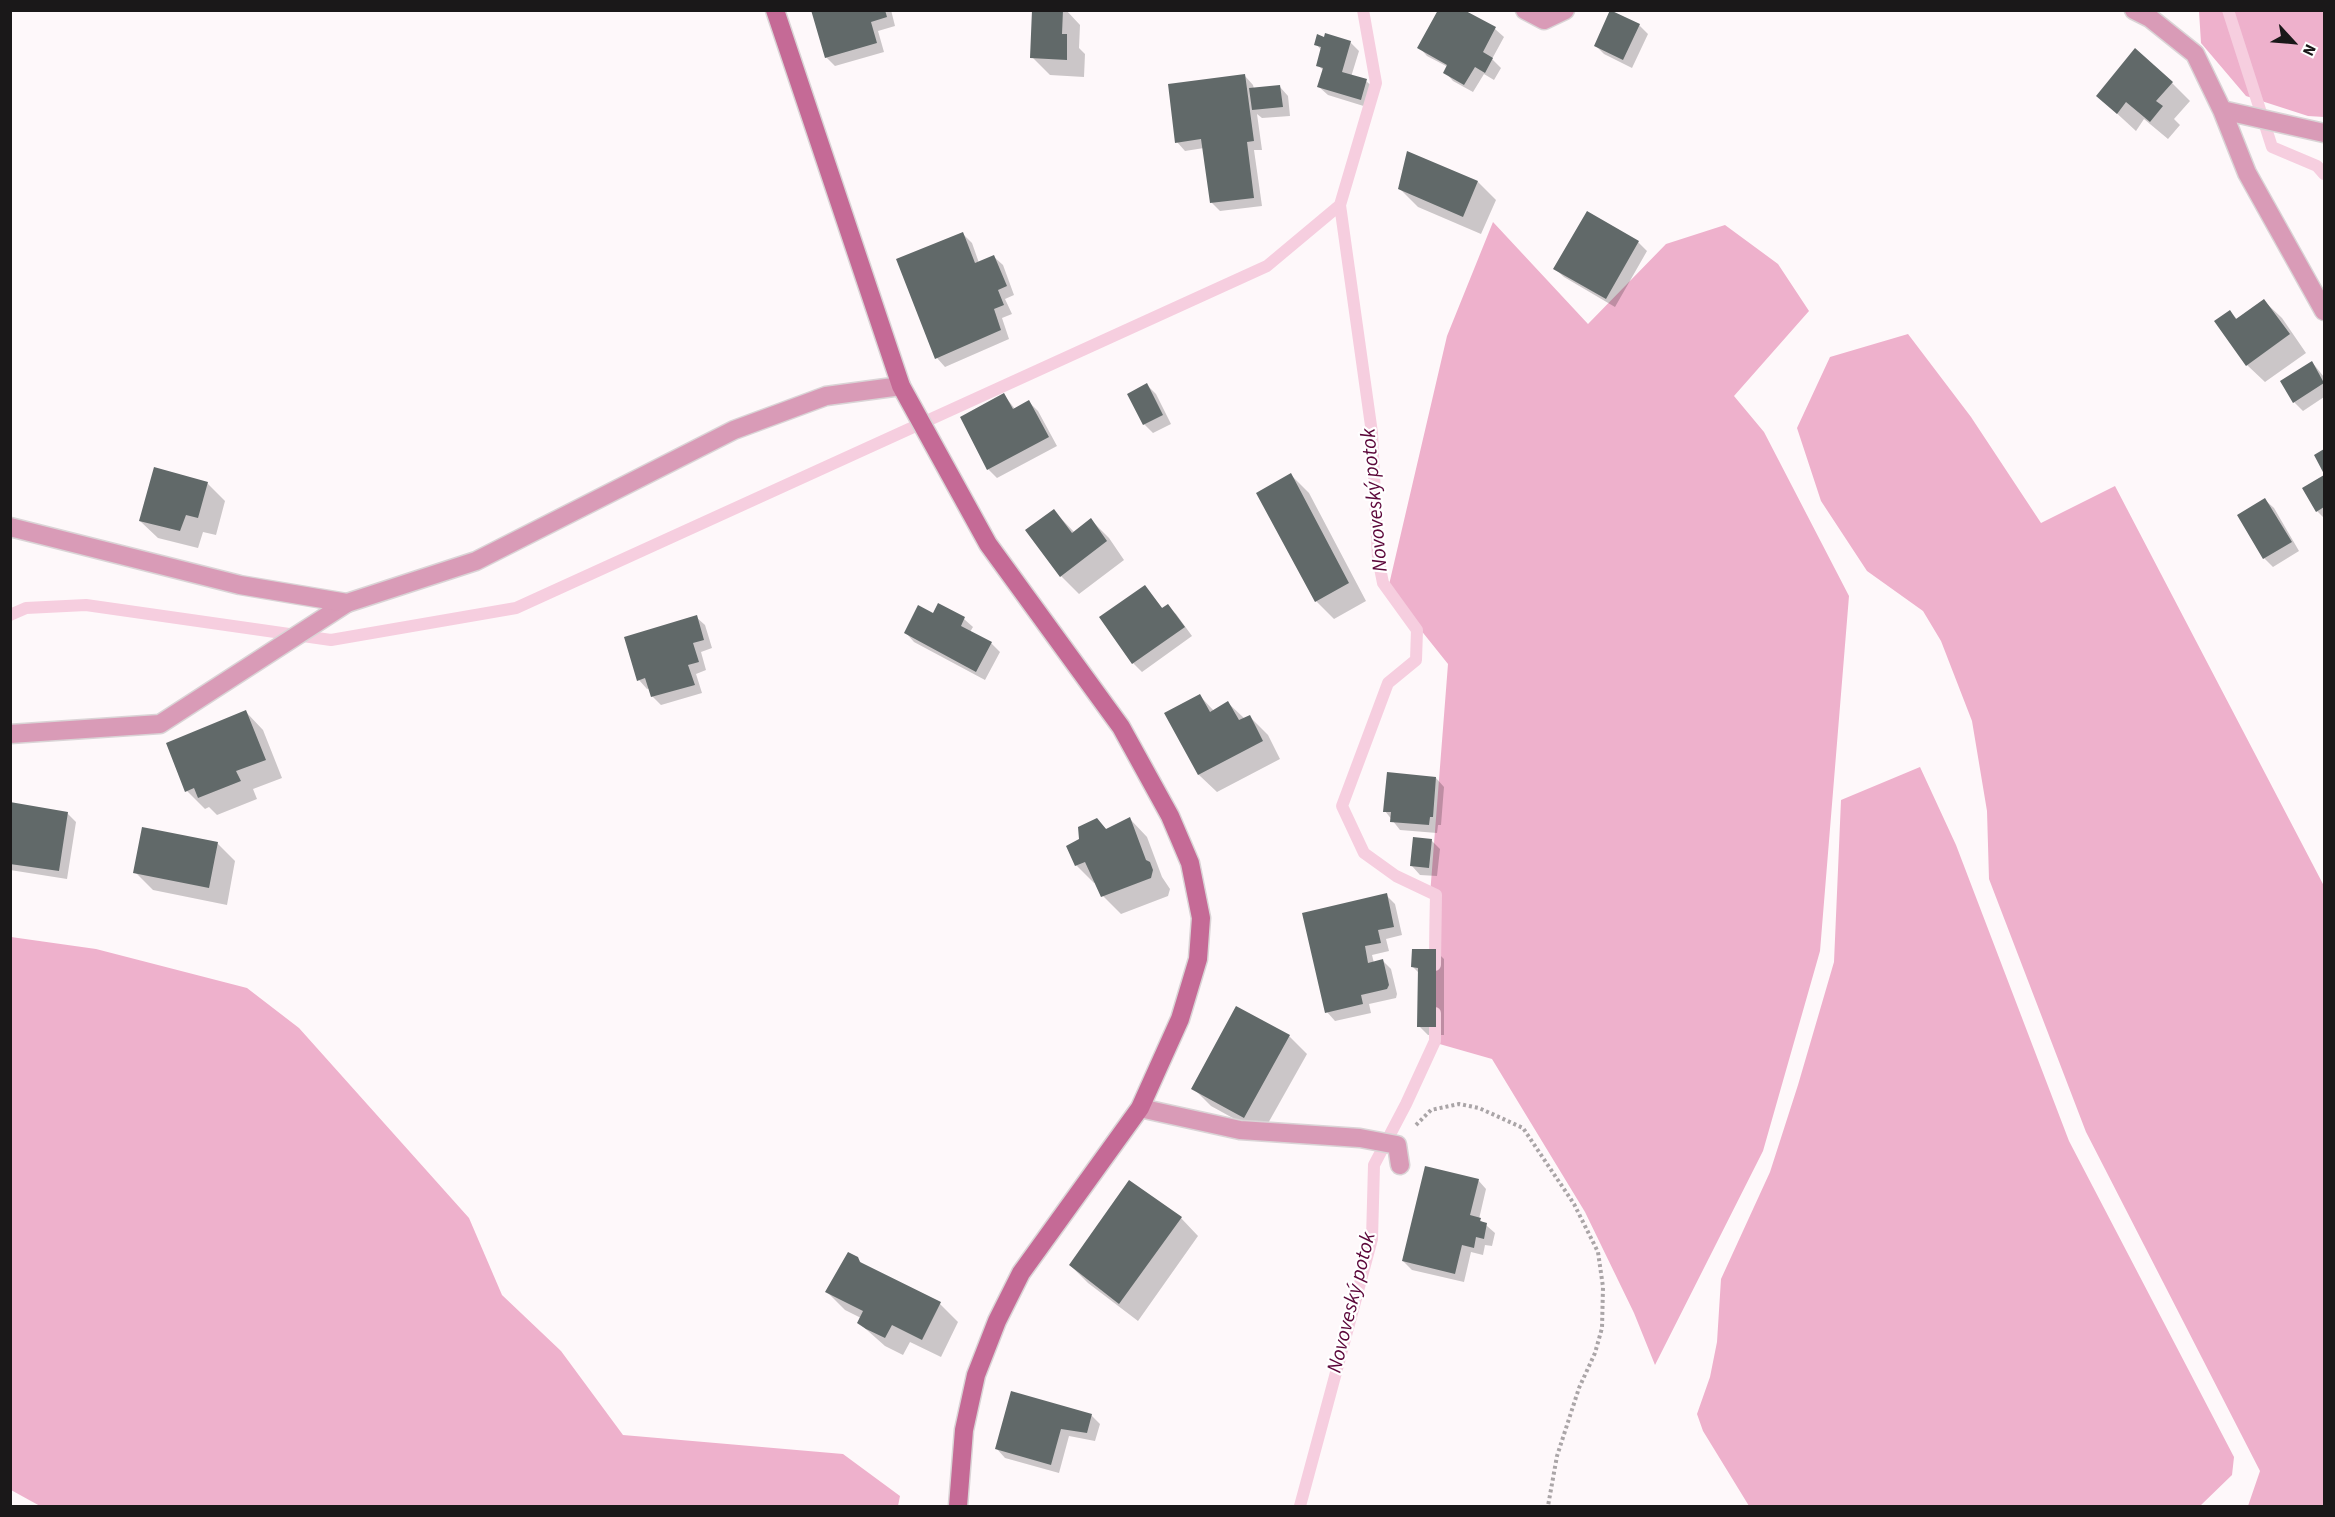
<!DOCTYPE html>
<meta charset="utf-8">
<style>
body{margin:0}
#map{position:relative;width:2335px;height:1517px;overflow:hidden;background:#fef8fa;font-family:"Source Sans 3",sans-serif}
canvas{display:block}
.frame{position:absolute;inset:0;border:12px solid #1a1819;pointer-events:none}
.north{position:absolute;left:2263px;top:12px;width:60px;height:60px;-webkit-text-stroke:4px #fff;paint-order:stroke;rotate:116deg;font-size:16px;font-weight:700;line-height:24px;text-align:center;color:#1a1819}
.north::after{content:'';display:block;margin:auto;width:21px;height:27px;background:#1a1819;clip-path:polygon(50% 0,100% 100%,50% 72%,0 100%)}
</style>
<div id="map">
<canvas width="2335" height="1517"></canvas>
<div class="frame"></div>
<div class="north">N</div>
</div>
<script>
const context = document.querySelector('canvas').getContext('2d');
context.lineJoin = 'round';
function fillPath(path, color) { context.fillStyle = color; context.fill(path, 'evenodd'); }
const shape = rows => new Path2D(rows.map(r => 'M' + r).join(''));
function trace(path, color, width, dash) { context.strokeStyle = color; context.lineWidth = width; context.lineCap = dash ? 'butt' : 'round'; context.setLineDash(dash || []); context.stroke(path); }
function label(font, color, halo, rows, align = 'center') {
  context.font = font + ' "Source Sans 3",sans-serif'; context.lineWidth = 4.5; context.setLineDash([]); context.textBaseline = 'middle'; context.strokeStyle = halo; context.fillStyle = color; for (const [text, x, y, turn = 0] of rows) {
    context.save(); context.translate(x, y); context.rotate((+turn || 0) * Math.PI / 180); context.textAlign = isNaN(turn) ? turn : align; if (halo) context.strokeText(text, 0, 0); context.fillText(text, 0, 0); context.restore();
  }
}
const green = shape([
 [2199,11,2324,11,2324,117,2308,116,2246,96,2201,43],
 [1493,222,1588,324,1666,244,1725,225,1778,264,1809,311,1734,396,1764,432,1849,596,1820,951,1763,1151,1655,1365,1634,1313,1585,1212,1492,1059,1429,1041,1430,895,1448,664,1388,589,1447,336],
 [1908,334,1971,417,2041,523,2115,486,2324,886,2324,1506,2248,1506,2260,1471,2086,1132,1989,879,1987,811,1972,721,1941,641,1923,611,1867,571,1821,501,1797,428,1830,357],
 [1920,767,1956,845,2069,1141,2234,1457,2232,1475,2200,1506,1749,1506,1703,1431,1697,1414,1710,1377,1717,1342,1721,1279,1770,1172,1798,1085,1834,962,1841,800],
 [11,937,96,949,247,988,299,1028,469,1218,502,1295,561,1351,623,1435,843,1454,900,1496,898,1506,40,1506,11,1490]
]);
const shadow = shape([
 [812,10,891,10,895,26,878,31,884,52,835,66,826,57],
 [1034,10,1066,10,1080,25,1079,48,1085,54,1084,77,1050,75,1032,57],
 [1462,10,1495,29,1504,37,1492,59,1501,68,1494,80,1484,74,1473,92,1453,81,1445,72,1448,67,1427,56,1419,47],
 [1639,25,1648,34,1632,68,1604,54,1596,46],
 [1350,42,1359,51,1351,77,1366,81,1375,89,1370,108,1328,95,1319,87,1324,71,1318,65,1322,51,1316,44],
 [1245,76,1253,85,1254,89,1280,87,1288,96,1290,116,1262,118,1257,114,1262,150,1254,150,1262,206,1220,211,1212,203,1204,148,1185,151,1177,142],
 [2172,83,2190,101,2174,119,2180,125,2168,139,2144,119,2136,131,2098,96],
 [1478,182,1496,200,1481,234,1418,207,1400,189],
 [963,234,972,243,979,263,994,257,1003,265,1014,295,1005,299,1012,314,1002,318,1009,339,945,367,937,358,898,260],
 [1638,242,1647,251,1615,307,1564,277,1555,269],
 [2264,301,2282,318,2306,353,2265,382,2247,365,2230,312,2238,320],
 [2312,362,2324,377,2324,397,2303,411,2294,402,2282,382],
 [1147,385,1156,394,1171,424,1153,433,1144,424],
 [1004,395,1015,409,1029,402,1038,411,1057,446,997,478,988,469,962,418],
 [1291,475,1309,493,1366,601,1334,619,1316,601],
 [2324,477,2324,518,2317,511,2304,489],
 [207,483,225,501,216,535,203,532,198,548,158,538,140,521],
 [2265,500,2274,508,2299,551,2273,567,2264,558],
 [1054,511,1075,533,1091,520,1109,538,1124,560,1079,594,1061,576],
 [1145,587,1163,609,1167,606,1176,614,1192,636,1142,672,1133,663,1101,618],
 [933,615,964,619,973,627,970,632,991,643,1000,652,985,680,914,642,906,633],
 [696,617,705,625,712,648,701,652,706,670,696,674,702,693,661,705,652,696,650,688,647,689,639,680],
 [1200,696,1214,711,1228,703,1245,719,1250,717,1268,735,1280,759,1217,792,1199,775,1166,714],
 [246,712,263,730,282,778,253,789,257,799,217,815,209,807,205,809,187,791],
 [1436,778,1444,787,1441,825,1438,825,1437,833,1400,830,1385,811],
 [10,804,67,813,76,822,67,879,10,870],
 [1130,819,1147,837,1162,877,1170,889,1168,896,1121,914,1103,896,1096,882,1094,883,1076,865,1081,840,1097,820,1107,830],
 [1431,840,1440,849,1437,876,1420,875,1412,866],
 [217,843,235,861,227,905,153,890,135,872],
 [1386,895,1395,904,1402,935,1386,939,1389,951,1372,955,1374,963,1383,961,1391,969,1397,994,1396,998,1369,1004,1371,1013,1335,1021,1327,1012],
 [1435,950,1444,959,1444,1035,1428,1035,1419,1026,1419,973,1413,967],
 [1289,1036,1307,1054,1262,1134,1211,1106,1193,1088],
 [1478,1180,1486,1189,1479,1219,1495,1233,1492,1246,1485,1245,1483,1255,1471,1252,1464,1282,1412,1270,1403,1261],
 [1181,1218,1198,1236,1138,1321,1088,1283,1070,1265],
 [857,1258,865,1267,940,1304,958,1322,941,1357,910,1342,903,1355,885,1346,859,1323,861,1318,845,1310,827,1292],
 [1091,1415,1100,1424,1095,1441,1069,1436,1059,1473,1005,1458,997,1449]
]);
const stream = shape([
 [1363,10,1376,83,1340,205,1372,433,1378,558,1383,583,1417,630,1416,660,1388,683,1342,806,1364,853,1396,876,1436,895,1435,965],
 [2228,10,2272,147,2317,166,2324,174],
 [10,615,26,608,86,605,331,640,516,608,1267,266,1340,205],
 [1300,1506,1372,1239,1374,1165,1406,1104,1435,1041,1435,1013]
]);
const building = shape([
 [811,10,885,10,887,17,871,22,877,43,825,58],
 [1032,10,1063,10,1062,34,1067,34,1067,60,1030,58],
 [1438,10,1464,10,1496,27,1483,52,1493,58,1485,73,1475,67,1464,85,1443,73,1447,65,1417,48],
 [1610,10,1640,24,1623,60,1594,46],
 [1325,33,1351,41,1342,72,1367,79,1361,100,1317,87,1323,68,1316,66,1321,47,1314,45,1317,34,1324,37],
 [2135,48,2173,82,2156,101,2163,106,2150,122,2126,102,2117,114,2096,96],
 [1245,74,1254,141,1247,142,1254,198,1210,203,1201,139,1175,143,1168,84],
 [1280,85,1283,107,1252,110,1249,88],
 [1407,151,1478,181,1463,217,1398,189],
 [1587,211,1639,241,1606,299,1553,269],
 [963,232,975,263,994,255,1007,286,998,290,1004,305,994,309,1001,330,935,359,896,259],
 [2264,299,2290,334,2246,366,2214,321,2230,310,2236,319],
 [2312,361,2324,383,2293,403,2280,381],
 [1147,383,1163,415,1143,425,1127,394],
 [1004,393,1013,409,1029,400,1049,437,987,470,960,417],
 [2324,449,2324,474,2314,455],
 [154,467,208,482,198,518,186,515,180,531,139,521],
 [1291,473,1349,583,1315,602,1256,493],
 [2324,475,2324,507,2316,512,2302,488],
 [2265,498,2292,542,2263,559,2237,515],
 [1054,509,1072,533,1091,518,1107,541,1060,577,1025,530],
 [1145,585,1162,608,1168,604,1185,627,1132,664,1099,617],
 [938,603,965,617,961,626,992,642,976,672,904,633,918,605,933,613],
 [697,615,704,640,693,643,699,662,688,665,695,685,651,697,645,678,637,681,624,637],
 [1200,694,1210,712,1228,701,1239,720,1250,715,1263,741,1198,775,1164,713],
 [246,710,266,760,236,771,241,781,198,798,194,788,185,792,166,743],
 [1387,772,1436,777,1433,817,1430,817,1429,825,1390,822,1391,812,1383,812],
 [10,802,68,812,59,871,10,864],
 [1130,817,1146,860,1150,862,1153,870,1151,878,1101,897,1085,862,1075,866,1066,846,1079,839,1078,827,1097,818,1106,829],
 [142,827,218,842,209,888,133,873],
 [1413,837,1432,839,1429,868,1410,866],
 [1387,893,1394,927,1378,930,1381,943,1365,946,1368,963,1383,959,1389,985,1387,989,1361,995,1363,1004,1325,1013,1302,913],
 [1412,949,1436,949,1436,1027,1417,1027,1418,968,1411,967],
 [1236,1006,1290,1035,1244,1118,1191,1089],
 [1425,1166,1479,1179,1470,1215,1481,1218,1480,1221,1487,1223,1484,1239,1476,1237,1474,1248,1462,1245,1455,1274,1402,1261],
 [1129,1180,1182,1217,1119,1304,1069,1265],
 [848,1252,858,1257,860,1262,941,1302,922,1340,892,1325,885,1338,866,1329,857,1323,863,1311,825,1292],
 [1011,1391,1092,1414,1087,1433,1061,1429,1051,1465,995,1449]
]);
const path = shape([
 [1416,1125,1431,1110,1459,1104,1479,1108,1523,1128,1574,1204,1598,1252,1603,1287,1602,1328,1595,1353,1579,1388,1557,1456,1548,1506]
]);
const lane = shape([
 [10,734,160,724,347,603]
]);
const street = shape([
 [1525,10,1544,20,1565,10],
 [2134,10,2150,18,2195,54,2222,110,2247,173,2324,311],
 [2222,110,2324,133],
 [10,527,240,585,347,603,476,561,734,430,826,396,901,386],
 [1140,1108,1240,1130,1360,1138,1397,1145,1400,1165]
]);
const secondary = shape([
 [775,10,901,386,988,544,1121,727,1170,816,1190,863,1201,918,1198,959,1180,1019,1140,1108,1021,1273,997,1321,976,1375,964,1430,958,1506]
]);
const waterNames = [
 ["Novoveský potok",1376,500,-95],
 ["Novoveský potok",1353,1303,-76]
];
fillPath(green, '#eeb1cc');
fillPath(shadow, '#0003');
trace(stream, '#f6cedf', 12);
fillPath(building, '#616969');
trace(lane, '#dad4d6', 21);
trace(street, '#dad4d6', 21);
trace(secondary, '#dad4d6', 21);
trace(path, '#aaa5a7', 4, [3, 3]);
trace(lane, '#d99bb7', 18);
trace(street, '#d99bb7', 18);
trace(secondary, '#c56a96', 18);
label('italic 21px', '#5c073a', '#fff', waterNames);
</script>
